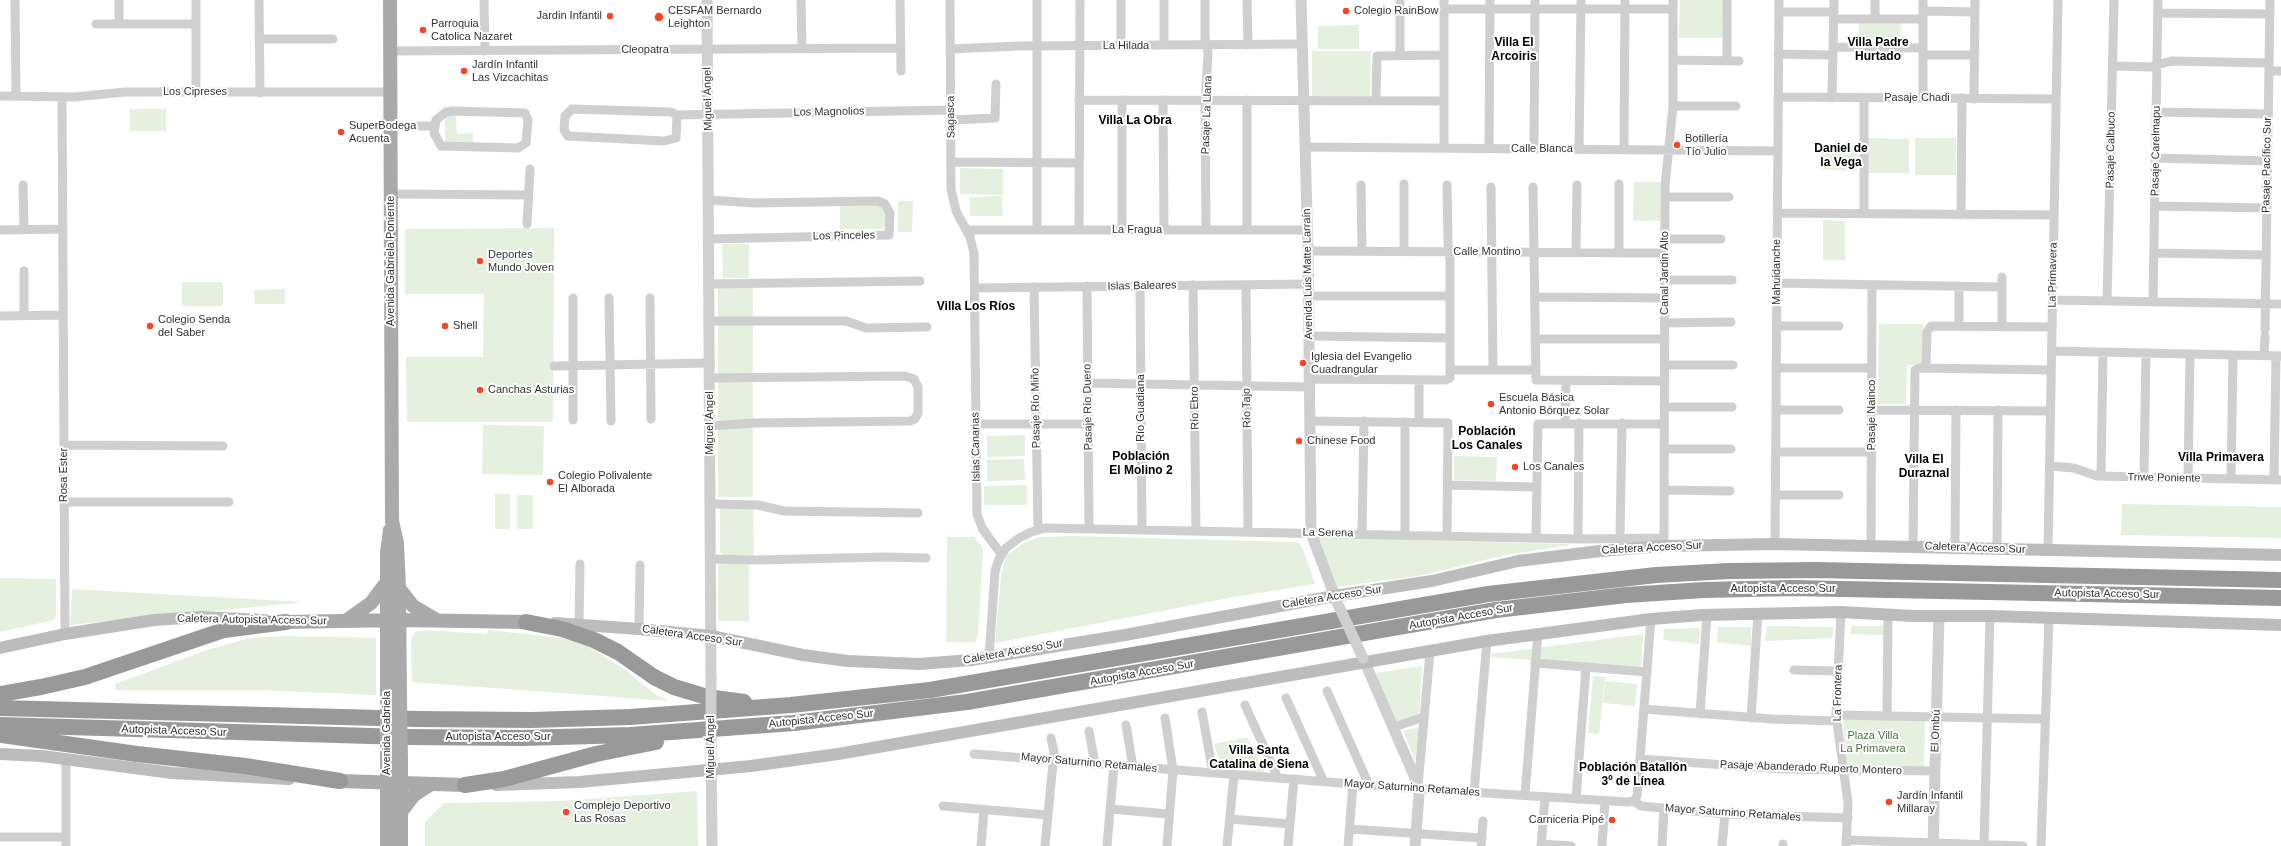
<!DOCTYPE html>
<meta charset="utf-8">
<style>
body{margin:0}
canvas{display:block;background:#fff}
</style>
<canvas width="2281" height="846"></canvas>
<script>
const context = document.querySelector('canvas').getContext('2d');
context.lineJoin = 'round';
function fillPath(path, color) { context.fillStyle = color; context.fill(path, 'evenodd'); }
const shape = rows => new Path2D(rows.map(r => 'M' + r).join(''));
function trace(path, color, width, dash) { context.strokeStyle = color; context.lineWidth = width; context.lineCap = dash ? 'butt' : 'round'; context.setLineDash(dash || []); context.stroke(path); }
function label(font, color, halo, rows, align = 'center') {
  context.font = font + ' Arial,sans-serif'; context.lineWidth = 4; context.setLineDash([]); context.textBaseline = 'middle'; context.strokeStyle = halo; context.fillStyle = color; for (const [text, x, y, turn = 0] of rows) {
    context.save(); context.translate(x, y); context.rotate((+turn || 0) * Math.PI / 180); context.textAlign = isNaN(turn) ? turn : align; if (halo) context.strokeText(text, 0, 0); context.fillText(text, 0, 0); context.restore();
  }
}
const green = shape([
 [1680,0,1724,0,1722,38,1679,38],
 [1859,20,1901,22,1900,47,1858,45],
 [1359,25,1359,49,1318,49,1318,26],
 [1312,51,1371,51,1370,99,1312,98],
 [130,109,166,109,166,131,130,131],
 [445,116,456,116,457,134,473,133,473,145,445,145],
 [1868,138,1909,139,1909,173,1868,173],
 [1915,138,1956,138,1956,175,1915,175],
 [1858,146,1857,171,1821,169,1822,147],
 [960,168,1003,169,1003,195,960,194],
 [1634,182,1660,182,1660,221,1633,221],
 [1002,196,1003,216,970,216,970,197],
 [898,201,913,201,912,232,898,232],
 [883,205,886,211,886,225,882,229,840,229,840,206],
 [1823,220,1845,221,1845,260,1823,260],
 [554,228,553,422,407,422,406,357,483,357,484,294,405,294,405,229],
 [722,244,749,244,749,278,723,278],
 [182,282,223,282,223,306,182,306],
 [718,287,753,287,753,497,718,497],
 [285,289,285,304,255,304,254,290],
 [1879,324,1923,324,1923,365,1907,365,1906,404,1878,404],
 [483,425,544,426,543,475,482,474],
 [1025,435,1025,456,987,457,987,436],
 [1454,456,1497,457,1496,481,1454,480],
 [1024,459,1025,480,987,481,987,460],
 [1027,485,1027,505,984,505,984,486],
 [495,494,510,494,510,529,495,529],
 [517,495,533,495,533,529,517,529],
 [2122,504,2281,507,2281,538,2121,535],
 [753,506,754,555,725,555,720,552,720,507],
 [1073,536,1293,542,1299,543,1303,549,1315,584,1240,596,995,643,1001,575,1006,556,1024,543,1040,537],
 [947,537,974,537,983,548,978,636,975,642,946,642],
 [1318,538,1569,544,1570,545,1506,555,1418,576,1335,587],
 [718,564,749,564,749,621,718,621],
 [0,578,56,579,56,616,54,620,0,632],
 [72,589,304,602,70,625],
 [1767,626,1834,627,1832,638,1765,641],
 [1851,626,1883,626,1884,635,1851,634],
 [1718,627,1751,627,1751,646,1717,642],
 [1700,628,1699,644,1663,640,1664,629],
 [423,630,487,634,488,630,562,638,582,643,624,669,655,694,669,701,412,682,411,638,415,632],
 [1643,634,1641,668,1491,657,1491,654],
 [283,636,376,638,376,695,261,690,116,690,115,684,207,650,249,638],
 [1422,666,1419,716,1397,725,1375,673],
 [1593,676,1605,677,1599,734,1588,733],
 [1605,681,1637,684,1635,706,1603,703],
 [1843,718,1925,720,1924,768,1847,765],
 [1420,727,1415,759,1403,731],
 [1247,737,1265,773,1222,769,1214,744],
 [697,791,698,846,425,846,425,822,444,803,564,801]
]);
const minor = shape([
 [15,0,16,96],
 [119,0,119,24],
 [196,0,196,92],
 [259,0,260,93],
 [484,0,485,51],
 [801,0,802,49],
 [900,0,901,71],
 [950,0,951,189,956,211,970,237,974,253,977,514,982,528,1001,554],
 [1121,0,1121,46],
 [1164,0,1164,45],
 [1205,0,1205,38,1208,53,1205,106,1206,230],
 [1247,0,1248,45],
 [1875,0,1875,19],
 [1923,0,1923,98],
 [1444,9,1673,9],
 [1924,11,1975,12],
 [1779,12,1834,12],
 [2158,13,2270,14],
 [1834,19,1923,19],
 [96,24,196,24],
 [259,39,333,39],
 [1833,47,1923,48],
 [950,49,1019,46,1303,44],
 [390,51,900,48],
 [1778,54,1833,55],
 [1400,55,1400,0],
 [1923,55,1975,55],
 [1673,60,1739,61],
 [1727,61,1727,0],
 [2113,66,2150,67,2171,61,2269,63],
 [2269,71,2281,71],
 [0,96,74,97,125,92,390,92],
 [62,97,65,634],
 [1778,97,2056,99],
 [1832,98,1834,0],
 [1864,98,1864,214],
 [1974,99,1975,0],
 [1079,100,1444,101],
 [1122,100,1122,230],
 [1163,100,1164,230],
 [1247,100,1247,230],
 [1376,100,1377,56,1444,55],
 [1673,106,1736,106],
 [572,109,671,112,677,115,676,138,664,141,568,136,564,130,565,116,572,109],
 [453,111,525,113,528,120,526,143,518,148,441,146,434,133,436,120,446,112,453,111],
 [2156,112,2268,114],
 [677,115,951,110],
 [951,120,995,118,996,84],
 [390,126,433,126],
 [1305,147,1778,151],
 [1444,148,1444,0],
 [1489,148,1490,0],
 [1534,149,1535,0],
 [1579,149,1581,0],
 [1624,149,1625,0],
 [2155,158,2267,161],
 [951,162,1079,163],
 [1404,184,1404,251],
 [23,185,24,230],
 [1361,185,1362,251],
 [1491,187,1493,370],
 [1533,187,1536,380,1664,381],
 [391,194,528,195],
 [1665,197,1729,197],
 [709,200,755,203,878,201,885,204,890,213,889,235,709,239],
 [2155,206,2267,208],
 [1777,213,2054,215],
 [1961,215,1962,98],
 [527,224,530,169],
 [0,230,63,229],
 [967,230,1308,230],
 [1037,230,1037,0],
 [1079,230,1080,0],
 [1665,239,1721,239],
 [1308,251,1665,253],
 [1576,252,1577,185],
 [1619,253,1619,184],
 [2154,253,2266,255],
 [24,271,24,315],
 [2002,277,2002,327],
 [1665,280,1732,280],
 [1777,283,2002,287],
 [710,284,920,281],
 [1193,285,1196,531],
 [1246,285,1248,532],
 [1087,286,1089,528],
 [1140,286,1142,529],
 [1959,286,1959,326],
 [1034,287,1038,530],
 [975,288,1308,284],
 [1309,296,1450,296],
 [1535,297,1665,298],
 [573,298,573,420],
 [609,298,611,421],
 [650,298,651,419],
 [2053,300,2281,304],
 [2107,301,2114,0],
 [2153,302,2158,0],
 [0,316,63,315],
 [710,321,846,321,866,328,927,327],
 [1665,323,1731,322],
 [1777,326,1839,326],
 [2265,330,2270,0],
 [1309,336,1450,338],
 [1535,339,1665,339],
 [2052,351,2281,356],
 [2264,355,2265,336],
 [1665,365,1733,365],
 [554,366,710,363],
 [1776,368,1872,368],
 [1926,368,1927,332,1931,326,2052,327],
 [1450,370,1535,370],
 [710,378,905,376,914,379,918,387,918,413,915,419,910,421,754,423,710,426],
 [1309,379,1446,380,1450,378,1450,260,1448,243,1447,185],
 [1088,383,1309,387],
 [1664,407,1732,407],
 [1776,410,1839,410],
 [1872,410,2050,411],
 [1310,421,1448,423,1447,536],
 [1419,422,1419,380],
 [1565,423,1566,381],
 [976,424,1088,424],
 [64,445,223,446],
 [1664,449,1731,449],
 [1776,452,1872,452],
 [2050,466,2074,468,2097,476,2281,480],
 [2101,476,2103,352],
 [2144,477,2146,353],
 [2188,478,2190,354],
 [2231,479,2233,355],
 [2274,480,2276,356],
 [1448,485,1536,487],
 [1664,490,1730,491],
 [1776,495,1839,495],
 [64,502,229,502],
 [711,504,758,505,784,511,918,513],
 [1362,534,1364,421],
 [1405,535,1405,422],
 [1536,538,1538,424,1664,424],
 [1620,538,1622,423],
 [1578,539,1579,423],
 [1664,543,1665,186,1673,106,1673,0],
 [1775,544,1779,0],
 [1871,546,1872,285],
 [1913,547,1915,370,1919,368,2051,370],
 [1955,548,1956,410],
 [1997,549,1998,410],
 [2048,551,2058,0],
 [711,559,758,560,885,557,926,558],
 [1841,612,1836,715,1848,803,1846,846],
 [579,624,580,564],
 [639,629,640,565],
 [989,657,995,571,999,559,1006,548,1019,538,1031,532,1046,528,1578,539,1664,538],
 [1535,663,1647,672],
 [1794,670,1838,671],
 [1327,691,1369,785],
 [1286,698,1324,782],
 [1245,705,1278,778],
 [1644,709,1772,719,1837,721],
 [1202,712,1213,773],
 [1700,714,1707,615],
 [1836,715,2045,719],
 [1887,716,1888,615],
 [1165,718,1173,770,1167,846],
 [1751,718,1758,613],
 [1126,725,1133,767],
 [1394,727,1424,717],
 [1089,731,1095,764],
 [974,754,1392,787,1627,802,1634,801],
 [66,759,66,846],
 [1640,759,1783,769,1935,771],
 [1418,786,1430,652],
 [1474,792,1487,641],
 [1525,795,1538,633],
 [1576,799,1586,667],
 [1634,801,1641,806,1725,814,1848,818],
 [1634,801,1637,796,1651,619],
 [943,806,1048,815],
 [1110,809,1169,814],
 [1230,819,1290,824],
 [1350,829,1481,838],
 [0,837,66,837],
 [1847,840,2023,846],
 [1541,844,1571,846],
 [981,846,984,810],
 [1045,846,1054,752,1051,738],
 [1107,846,1114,765],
 [1227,846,1234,775],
 [1288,846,1294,779],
 [1348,846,1353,784],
 [1481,846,1483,821],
 [1541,846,1545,797],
 [1602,846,1605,801],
 [1662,846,1664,808],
 [1722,846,1725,814],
 [1783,846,1783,844],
 [1984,846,1990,616],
 [2041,846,2049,618]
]);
const tertiary = shape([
 [707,0,711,678],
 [1301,0,1308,251,1311,533,1336,600],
 [1363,658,1416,780,1419,795,1415,846],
 [711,755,712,846],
 [1933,846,1939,616]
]);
const secondary = shape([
 [555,623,639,629,711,636,803,655,848,661,919,664,971,660,1125,635,1334,596,1432,581,1518,561,1600,551,1664,546,1775,544,2281,555],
 [0,648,65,634,154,620,201,617,265,620],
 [0,754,42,756,172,773,289,779],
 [496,785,579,782,751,766,838,754,1487,641,1651,619,1702,615,1841,612,1914,616,1990,616,2281,625]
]);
const primary = shape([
 [390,0,392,521,397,543,399,588,400,699],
 [399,588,413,606,435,619],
 [347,620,371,603,386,583],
 [286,622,400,620,526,622],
 [387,698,387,553,390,530],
 [387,760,387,846],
 [401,760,401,846],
 [340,781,465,785],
 [401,812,414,795,431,784]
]);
const motorway = shape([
 [526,622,562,629,594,640,618,652,654,677,674,687,707,697,744,702],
 [0,694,41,687,85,677,224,630,286,622],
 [0,708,417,719,531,720,630,717,791,705,930,690,1488,594,1656,575,1729,571,1816,570,2281,580],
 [0,725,405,737,522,738,630,735,794,723,967,702,1496,610,1626,595,1704,590,1793,588,2281,598],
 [2,735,137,754,245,766,340,781],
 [465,785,504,779,596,754,656,742]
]);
const tertiaryBridge = shape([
 [1336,600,1363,658],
 [711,755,711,678]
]);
const primaryBridge = shape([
 [387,698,387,760],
 [400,699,401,760]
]);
const markers = [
 [1346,11,4,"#f74526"],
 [610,16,4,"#f74526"],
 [659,17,5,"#f74526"],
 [423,30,4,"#f74526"],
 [464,71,4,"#f74526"],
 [341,132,4,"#f74526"],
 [1677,145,4,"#f74526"],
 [480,261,4,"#f74526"],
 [150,326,4,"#f74526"],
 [445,326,4,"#f74526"],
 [1303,363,4,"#f74526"],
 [480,390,4,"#f74526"],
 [1491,404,4,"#f74526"],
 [1299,441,4,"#f74526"],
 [1515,467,4,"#f74526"],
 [550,482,4,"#f74526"],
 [1889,802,4,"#f74526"],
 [566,812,4,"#f74526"],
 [1612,820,4,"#f74526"]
];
const poiNames = [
 ["CESFAM Bernardo",668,11],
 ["Leighton",668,24],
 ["Colegio RainBow",1354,11],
 ["Jardin Infantil",602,16,"right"],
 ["Parroquia",431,24],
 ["Catolica Nazaret",431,37],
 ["Jardín Infantil",472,65],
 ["Las Vizcachitas",472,78],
 ["SuperBodega",349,126],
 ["Acuenta",349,139],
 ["Botillería",1685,139],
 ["Tío Julio",1685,152],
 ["Deportes",488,255],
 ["Mundo Joven",488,268],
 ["Colegio Senda",158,320],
 ["del Saber",158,333],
 ["Shell",453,326],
 ["Iglesia del Evangelio",1311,357],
 ["Cuadrangular",1311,370],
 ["Canchas Asturias",488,390],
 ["Escuela Básica",1499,398],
 ["Antonio Bórquez Solar",1499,411],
 ["Chinese Food",1307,441],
 ["Los Canales",1523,467],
 ["Colegio Polivalente",558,476],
 ["El Alborada",558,489],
 ["Jardín Infantil",1897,796],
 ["Millaray",1897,809],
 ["Complejo Deportivo",574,806],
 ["Las Rosas",574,819],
 ["Carniceria Pipé",1604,820,"right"]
];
const streetNames = [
 ["La Hilada",1126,46],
 ["Cleopatra",645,50],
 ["Los Cipreses",195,92],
 ["Pasaje Chadi",1917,98],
 ["Miguel Ángel",708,99,-91],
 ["Los Magnolios",829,112,-1],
 ["Pasaje La Llana",1207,115,-88],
 ["Sagasca",951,117,-91],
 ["Calle Blanca",1542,149],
 ["Pasaje Calbuco",2111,150,-89],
 ["Pasaje Carelmapu",2156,151,-89],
 ["Pasaje Pacífico Sur",2267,165,-89],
 ["La Fragua",1137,230],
 ["Los Pinceles",844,236,-1],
 ["Calle Montino",1487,252],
 ["Avenida Gabriela Poniente",391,261,-90],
 ["Mahuidanche",1777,272,-90],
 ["Canal Jardin Alto",1665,273,-90],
 ["Avenida Luis Matte Larraín",1308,274,-91],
 ["La Primavera",2053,275,-89],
 ["Islas Baleares",1142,286,-1],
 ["Pasaje Río Duero",1088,407,-91],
 ["Pasaje Río Miño",1036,408,-91],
 ["Río Guadiana",1141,408,-90],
 ["Río Ebro",1195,408,-91],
 ["Río Tajo",1247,408,-91],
 ["Pasaje Nainco",1872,415,-90],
 ["Miguel Ángel",710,423,-90],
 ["Islas Canarias",976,447,-91],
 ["Rosa Ester",64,475,-90],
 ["Triwe Poniente",2164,478,1],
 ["La Serena",1328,533,1],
 ["Caletera Acceso Sur",1652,548,-3],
 ["Caletera Acceso Sur",1975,548,2],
 ["Autopista Acceso Sur",1783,589],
 ["Autopista Acceso Sur",2107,594,1],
 ["Caletera Acceso Sur",1332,597,-9],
 ["Autopista Acceso Sur",1461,617,-10],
 ["Caletera Autopista Acceso Sur",252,620,1],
 ["Caletera Acceso Sur",692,636,8],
 ["Caletera Acceso Sur",1013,652,-10],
 ["Autopista Acceso Sur",1142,673,-10],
 ["La Frontera",1838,693,-89],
 ["Autopista Acceso Sur",821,719,-6],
 ["Autopista Acceso Sur",174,731,2],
 ["El Ombú",1936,731,-88],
 ["Avenida Gabriela",387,733,-90],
 ["Autopista Acceso Sur",498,737],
 ["Miguel Ángel",711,747,-90],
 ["Mayor Saturnino Retamales",1089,763,5],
 ["Pasaje Abanderado Ruperto Montero",1811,768,2],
 ["Mayor Saturnino Retamales",1412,788,4],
 ["Mayor Saturnino Retamales",1733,813,4]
];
const parkNames = [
 ["Plaza Villa",1873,736],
 ["La Primavera",1873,749]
];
const neighbourhoodNames = [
 ["Villa El",1514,43],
 ["Arcoiris",1514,57],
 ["Villa Padre",1878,43],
 ["Hurtado",1878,57],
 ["Villa La Obra",1135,121],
 ["Daniel de",1841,149],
 ["la Vega",1841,163],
 ["Villa Los Ríos",976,307],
 ["Población",1487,432],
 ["Los Canales",1487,446],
 ["Población",1141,457],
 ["El Molino 2",1141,471],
 ["Villa Primavera",2221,458],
 ["Villa El",1924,460],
 ["Duraznal",1924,474],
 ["Villa Santa",1259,751],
 ["Catalina de Siena",1259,765],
 ["Población Batallón",1633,768],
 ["3º de Línea",1633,782]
];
fillPath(green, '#e5f0df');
trace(minor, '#cfcfcf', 9);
trace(tertiary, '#cfcfcf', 11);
trace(secondary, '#bcbcbc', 12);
trace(primary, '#aaa', 14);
trace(motorway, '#999', 16);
trace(tertiaryBridge, '#cfcfcf', 11);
trace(primaryBridge, '#aaa', 14);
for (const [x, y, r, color] of markers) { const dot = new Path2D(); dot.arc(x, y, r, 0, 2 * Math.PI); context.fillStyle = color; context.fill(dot); trace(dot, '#fff', 1.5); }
label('11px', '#323232', '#fff', poiNames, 'left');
label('11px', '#323232', '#fff', streetNames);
label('11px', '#48733a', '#fff', parkNames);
label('bold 12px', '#000', '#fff', neighbourhoodNames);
</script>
